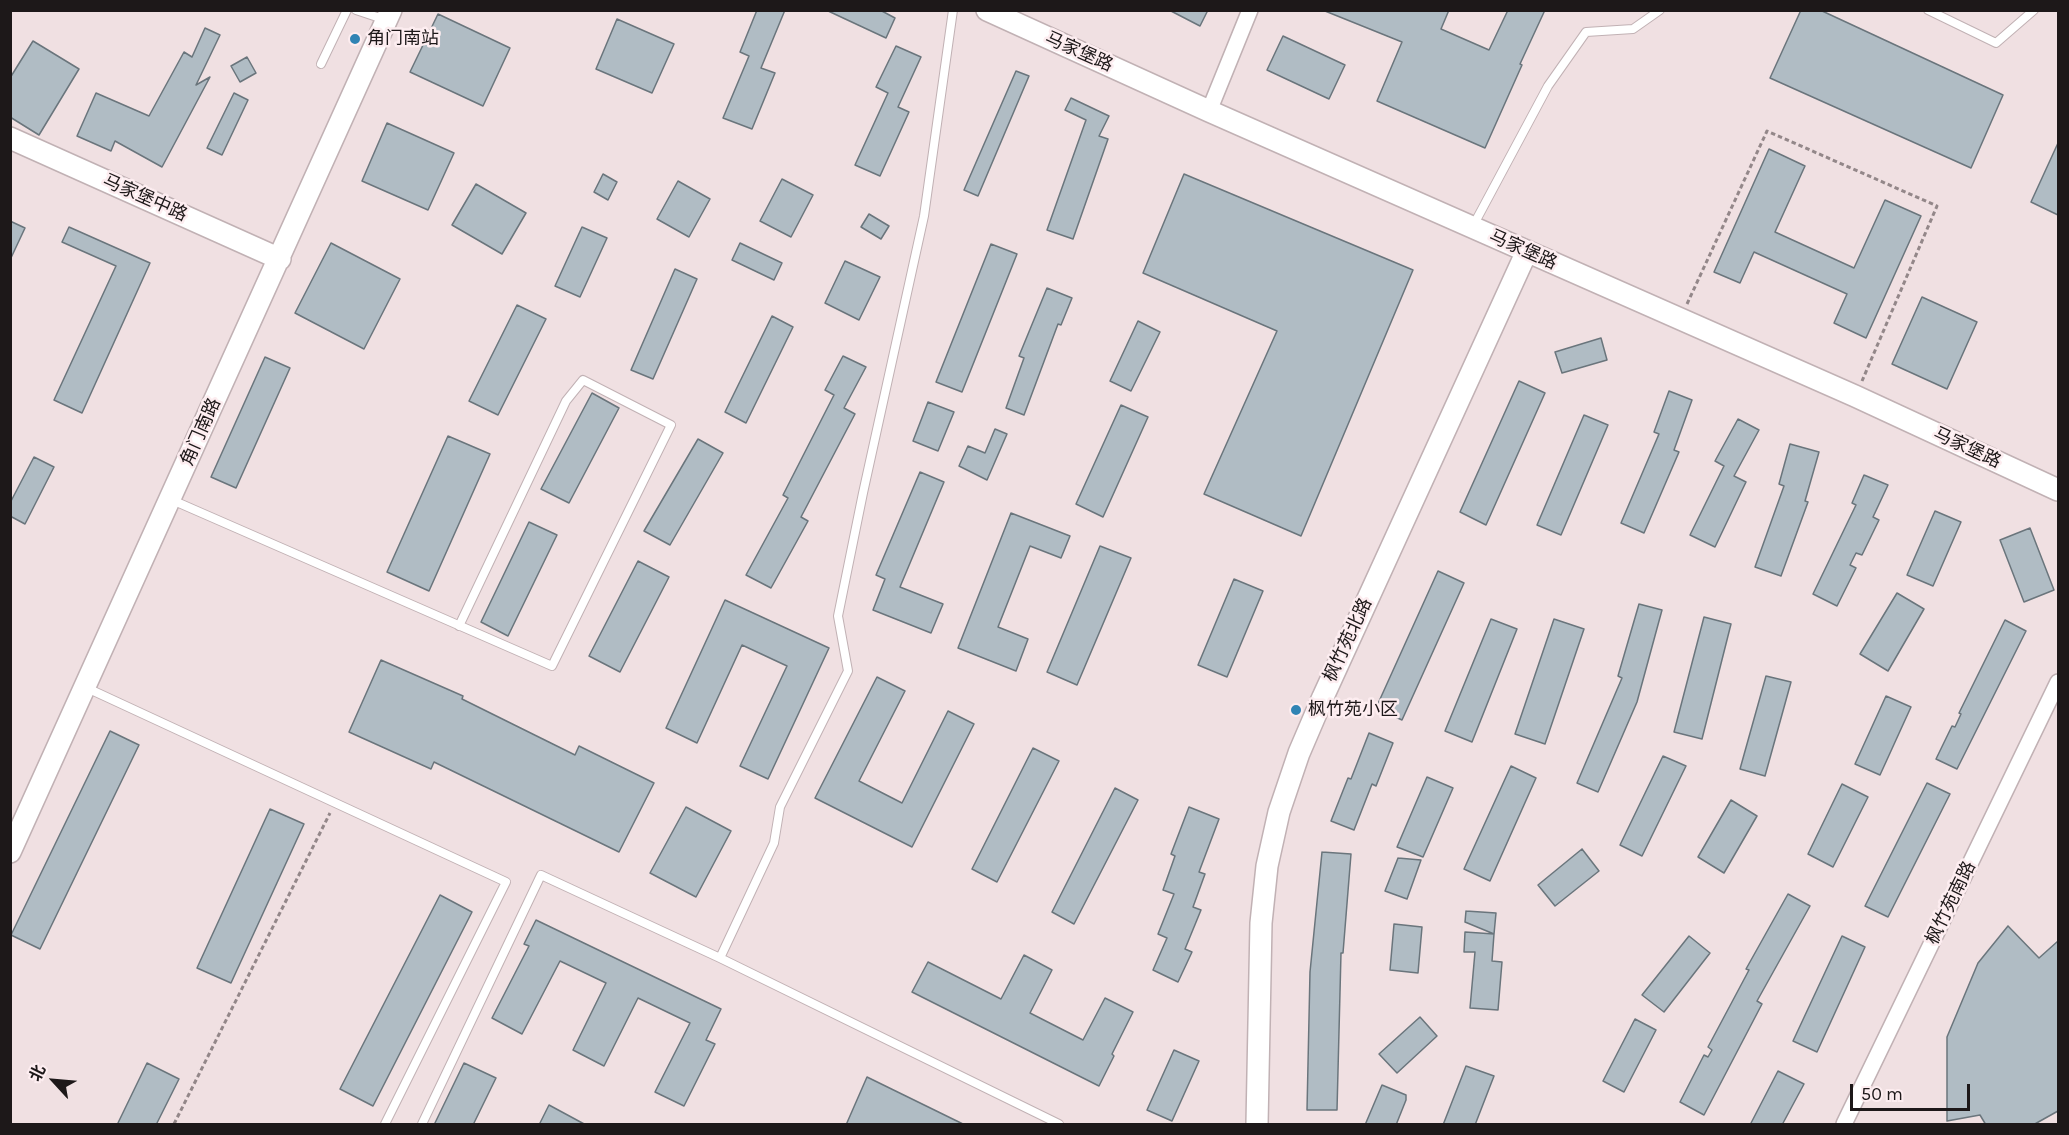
<!DOCTYPE html>
<meta charset="utf-8">
<style>
body{margin:0}
#map{position:relative;width:2069px;height:1135px;overflow:hidden;background:#f0e0e2;font-family:Karla,"Noto Sans SC",sans-serif}
canvas{display:block}
.frame{position:absolute;inset:0;border:12px solid #1d1819;pointer-events:none}
.north{position:absolute;left:24px;top:1051px;width:60px;height:60px;-webkit-text-stroke:4px #fdedf0;paint-order:stroke;rotate:296deg;font-size:16px;font-weight:700;line-height:24px;text-align:center;color:#1d1819}
.north::after{content:'';display:block;margin:auto;width:21px;height:27px;background:#1d1819;clip-path:polygon(50% 0,100% 100%,50% 72%,0 100%)}
.scale{position:absolute;left:1850px;top:1084px;width:120px;height:27px;box-sizing:border-box;border:3px solid #1d1819;border-top:0;padding-left:8px;font-size:18px;line-height:21px;white-space:nowrap;color:#1d1819;-webkit-text-stroke:4px #fdedf0;paint-order:stroke}
</style>
<div id="map">
<canvas width="2069" height="1135"></canvas>
<div class="frame"></div>
<div class="north">北</div>
<div class="scale">50 m</div>
</div>
<script>
const context = document.querySelector('canvas').getContext('2d');
context.lineJoin = 'round';
function fillPath(path, color) { context.fillStyle = color; context.fill(path, 'evenodd'); }
const shape = rows => new Path2D(rows.map(r => 'M' + r).join(''));
function trace(path, color, width, dash) { context.strokeStyle = color; context.lineWidth = width; context.lineCap = dash ? 'butt' : 'round'; context.setLineDash(dash || []); context.stroke(path); }
function label(font, color, halo, rows, align = 'center') {
  context.font = font + ' Karla,"Noto Sans SC",sans-serif'; context.lineWidth = 5; context.setLineDash([]); context.textBaseline = 'middle'; context.strokeStyle = halo; context.fillStyle = color; for (const [text, x, y, turn = 0] of rows) {
    context.save(); context.translate(x, y); context.rotate((+turn || 0) * Math.PI / 180); context.textAlign = isNaN(turn) ? turn : align; if (halo) context.strokeText(text, 0, 0); context.fillText(text, 0, 0); context.restore();
  }
}
const building = shape([
 [757,10,785,10,761,68,775,73,752,129,723,118,749,56,740,52,757,10],
 [826,10,880,10,895,18,886,38,826,10],
 [1169,10,1208,10,1200,26,1169,10],
 [1449,10,1441,29,1489,50,1508,10,1545,10,1520,64,1522,65,1485,148,1377,101,1402,42,1325,11,1449,10],
 [1801,10,1820,10,2003,95,1971,168,1770,78,1801,10],
 [438,14,510,48,483,106,410,72,438,14],
 [617,19,674,44,652,93,596,69,617,19],
 [205,28,220,35,196,85,210,77,162,167,115,141,111,151,77,136,96,93,149,116,184,52,192,57,205,28],
 [1283,36,1345,65,1329,99,1267,70,1283,36],
 [33,41,79,69,39,135,10,117,10,78,33,41],
 [896,46,921,57,898,107,909,112,880,176,855,165,888,93,876,87,896,46],
 [247,57,256,73,240,82,231,66,247,57],
 [1016,71,1029,76,978,196,964,190,1016,71],
 [234,93,248,100,222,155,207,148,234,93],
 [1071,98,1109,116,1099,136,1108,139,1073,239,1047,230,1086,120,1065,110,1071,98],
 [387,123,454,153,428,210,362,181,387,123],
 [2058,143,2058,215,2031,202,2058,143],
 [1769,149,1805,166,1775,232,1854,268,1885,200,1921,216,1866,338,1834,323,1847,294,1754,252,1740,283,1714,272,1769,149],
 [603,174,617,182,608,200,594,192,603,174],
 [1184,174,1413,270,1301,536,1204,494,1277,331,1143,273,1184,174],
 [782,179,813,195,791,237,760,221,782,179],
 [678,181,710,199,689,237,657,219,678,181],
 [476,184,526,213,502,254,452,225,476,184],
 [869,214,889,226,881,239,861,227,869,214],
 [10,221,25,228,10,260,10,221],
 [69,227,150,263,82,413,54,400,116,266,62,242,69,227],
 [582,227,607,238,580,297,555,286,582,227],
 [331,243,400,279,364,349,295,313,331,243],
 [740,243,782,263,774,280,732,260,740,243],
 [991,244,1017,254,962,392,936,382,991,244],
 [845,261,880,277,859,320,825,303,845,261],
 [675,269,697,279,653,379,631,370,675,269],
 [1047,288,1072,298,1061,325,1058,324,1024,415,1006,408,1024,358,1019,356,1047,288],
 [1922,297,1977,322,1947,389,1892,364,1922,297],
 [517,305,546,319,498,415,469,401,517,305],
 [772,316,793,327,746,423,725,412,772,316],
 [1138,321,1160,332,1131,391,1110,381,1138,321],
 [1601,338,1607,360,1562,373,1555,352,1601,338],
 [843,356,866,367,844,408,855,414,801,517,808,521,771,588,746,575,788,498,783,495,834,395,825,390,843,356],
 [265,357,290,368,236,488,211,477,265,357],
 [1519,381,1545,393,1486,525,1460,512,1519,381],
 [1669,391,1692,400,1674,450,1679,452,1644,533,1621,523,1659,434,1654,432,1669,391],
 [592,393,619,408,569,503,541,489,592,393],
 [928,402,954,412,938,451,913,441,928,402],
 [1121,405,1148,417,1103,517,1076,504,1121,405],
 [1584,415,1608,425,1561,535,1537,525,1584,415],
 [1738,419,1759,430,1734,476,1746,482,1715,547,1690,535,1724,466,1715,461,1738,419],
 [995,429,1007,434,987,480,959,466,968,446,985,453,995,429],
 [448,436,490,454,429,591,387,572,448,436],
 [698,439,723,453,670,545,644,531,698,439],
 [1790,444,1819,452,1805,501,1808,502,1781,576,1755,567,1784,486,1779,484,1790,444],
 [34,457,54,467,25,524,10,516,10,503,34,457],
 [920,472,944,482,900,587,943,604,931,633,873,610,885,579,876,575,920,472],
 [1864,475,1888,485,1873,517,1879,520,1862,555,1856,553,1850,565,1856,568,1837,606,1813,594,1856,505,1852,503,1864,475],
 [1935,511,1961,522,1933,586,1907,575,1935,511],
 [1011,513,1070,536,1061,558,1030,546,998,627,1028,639,1016,671,958,648,1011,513],
 [529,522,557,535,508,636,481,622,529,522],
 [2030,528,2054,590,2024,602,2000,540,2030,528],
 [1100,546,1131,558,1077,685,1047,672,1100,546],
 [638,561,669,577,620,672,589,656,638,561],
 [1438,571,1464,583,1402,720,1376,708,1438,571],
 [1234,579,1263,591,1227,677,1198,665,1234,579],
 [1897,593,1924,609,1888,671,1860,654,1897,593],
 [725,600,829,648,768,779,740,766,787,666,742,645,697,743,666,728,725,600],
 [1639,604,1662,610,1637,702,1598,792,1577,783,1622,678,1618,676,1639,604],
 [1704,617,1731,624,1702,739,1674,732,1704,617],
 [1491,619,1517,629,1472,742,1445,731,1491,619],
 [1554,619,1584,629,1545,744,1515,734,1554,619],
 [2005,620,2026,631,1957,769,1936,759,1952,726,1955,727,1961,714,1959,713,2005,620],
 [381,660,463,696,462,699,575,755,579,746,654,783,619,852,434,762,431,769,349,732,381,660],
 [1766,676,1791,682,1765,776,1740,769,1766,676],
 [877,677,905,691,859,781,902,803,948,711,974,724,912,847,815,798,877,677],
 [1886,696,1911,707,1880,775,1855,764,1886,696],
 [110,731,139,745,40,949,11,935,110,731],
 [1369,733,1393,743,1376,786,1372,784,1354,830,1331,821,1348,778,1351,779,1369,733],
 [1033,748,1059,761,997,882,972,869,1033,748],
 [1663,756,1686,766,1642,856,1620,845,1663,756],
 [1511,766,1536,778,1490,881,1464,869,1511,766],
 [1427,777,1453,788,1423,857,1397,847,1427,777],
 [1927,783,1950,794,1888,917,1865,906,1927,783],
 [1842,784,1868,797,1833,867,1808,854,1842,784],
 [1115,788,1138,800,1074,924,1052,912,1115,788],
 [1731,800,1757,816,1724,873,1698,857,1731,800],
 [686,807,731,831,696,897,650,873,686,807],
 [1189,807,1219,819,1199,872,1205,874,1193,907,1201,910,1185,949,1192,952,1178,982,1153,970,1167,938,1158,934,1174,894,1163,890,1175,856,1171,854,1189,807],
 [270,809,304,824,231,983,197,968,270,809],
 [1582,849,1599,871,1555,906,1538,885,1582,849],
 [1322,852,1351,854,1343,953,1341,953,1337,1110,1307,1110,1310,972,1322,852],
 [1398,858,1421,860,1407,899,1385,891,1398,858],
 [1788,894,1810,906,1757,1001,1762,1004,1704,1115,1680,1102,1704,1055,1708,1057,1712,1050,1708,1047,1749,970,1746,969,1788,894],
 [440,895,472,912,373,1106,340,1089,440,895],
 [1466,911,1496,913,1494,934,1465,922,1466,911],
 [536,920,721,1009,706,1040,715,1044,684,1106,655,1092,690,1023,638,998,604,1066,573,1050,606,983,560,961,522,1034,492,1018,529,946,524,944,536,920],
 [1394,924,1422,927,1418,973,1390,970,1394,924],
 [2008,926,2039,958,2058,941,2058,1111,2033,1125,1986,1125,1980,1115,1947,1121,1947,1037,1978,963,2008,926],
 [1465,932,1494,934,1492,961,1502,962,1498,1010,1470,1008,1475,952,1464,952,1465,932],
 [1689,936,1710,953,1664,1012,1642,995,1689,936],
 [1842,936,1865,947,1817,1052,1793,1041,1842,936],
 [1024,955,1052,970,1030,1013,1083,1040,1105,998,1133,1012,1112,1054,1114,1056,1099,1086,912,992,928,962,1001,999,1024,955],
 [1420,1017,1437,1036,1397,1073,1379,1054,1420,1017],
 [1635,1019,1656,1030,1624,1092,1603,1081,1635,1019],
 [1174,1050,1199,1061,1172,1121,1147,1110,1174,1050],
 [147,1063,179,1079,156,1125,117,1125,147,1063],
 [464,1063,496,1078,473,1125,434,1125,464,1063],
 [1466,1066,1494,1076,1475,1125,1443,1125,1466,1066],
 [1778,1071,1804,1084,1782,1125,1750,1125,1778,1071],
 [867,1077,965,1125,846,1125,867,1077],
 [1382,1085,1406,1095,1406,1100,1396,1125,1365,1125,1382,1085],
 [549,1105,586,1125,539,1125,549,1105]
]);
const path = shape([
 [1687,304,1767,131,1937,206,1862,381],
 [174,1124,330,813]
]);
const lane = shape([
 [356,10,386,20],
 [1928,10,1996,43,2034,10],
 [321,64,347,10],
 [1473,226,1548,86,1586,32,1633,29,1660,10],
 [172,500,552,666,671,425,583,380,566,401,459,626],
 [87,688,506,882,385,1124],
 [720,958,774,843,780,807,848,671,838,616,863,493,924,216,953,10],
 [422,1124,541,875,720,958,1059,1124]
]);
const street = shape([
 [1209,111,1250,10],
 [1844,1124,2058,682]
]);
const secondary = shape([
 [987,10,1209,111,1855,396,2058,490],
 [10,138,280,259],
 [10,852,391,10],
 [1257,1124,1261,923,1267,866,1279,812,1299,753,1323,697,1527,251]
]);
const markers = [
 [355,39,6,"#3084b4"],
 [1296,710,6,"#3084b4"]
];
const poiNames = [
 ["角门南站",367,39],
 ["枫竹苑小区",1308,710]
];
const streetNames = [
 ["马家堡路",1079,52,24],
 ["马家堡中路",145,198,24],
 ["马家堡路",1523,250,24],
 ["角门南路",201,432,-66],
 ["马家堡路",1967,448,25],
 ["枫竹苑北路",1348,640,-65],
 ["枫竹苑南路",1951,903,-64]
];
fillPath(building, '#b0bcc4');
trace(building, '#6a757c', 1.5);
trace(lane, '#c1b1b4', 10);
trace(street, '#c1b1b4', 18);
trace(secondary, '#c1b1b4', 24);
trace(path, '#938789', 3, [4.5, 3]);
trace(lane, '#fff', 8);
trace(street, '#fff', 15);
trace(secondary, '#fff', 21);
for (const [x, y, r, color] of markers) { const dot = new Path2D(); dot.arc(x, y, r, 0, 2 * Math.PI); context.fillStyle = color; context.fill(dot); trace(dot, '#fdedf0', 2); }
label('18px', '#1d1819', '#fdedf0', poiNames, 'left');
label('18px', '#1d1819', '#fdedf0', streetNames);
</script>
